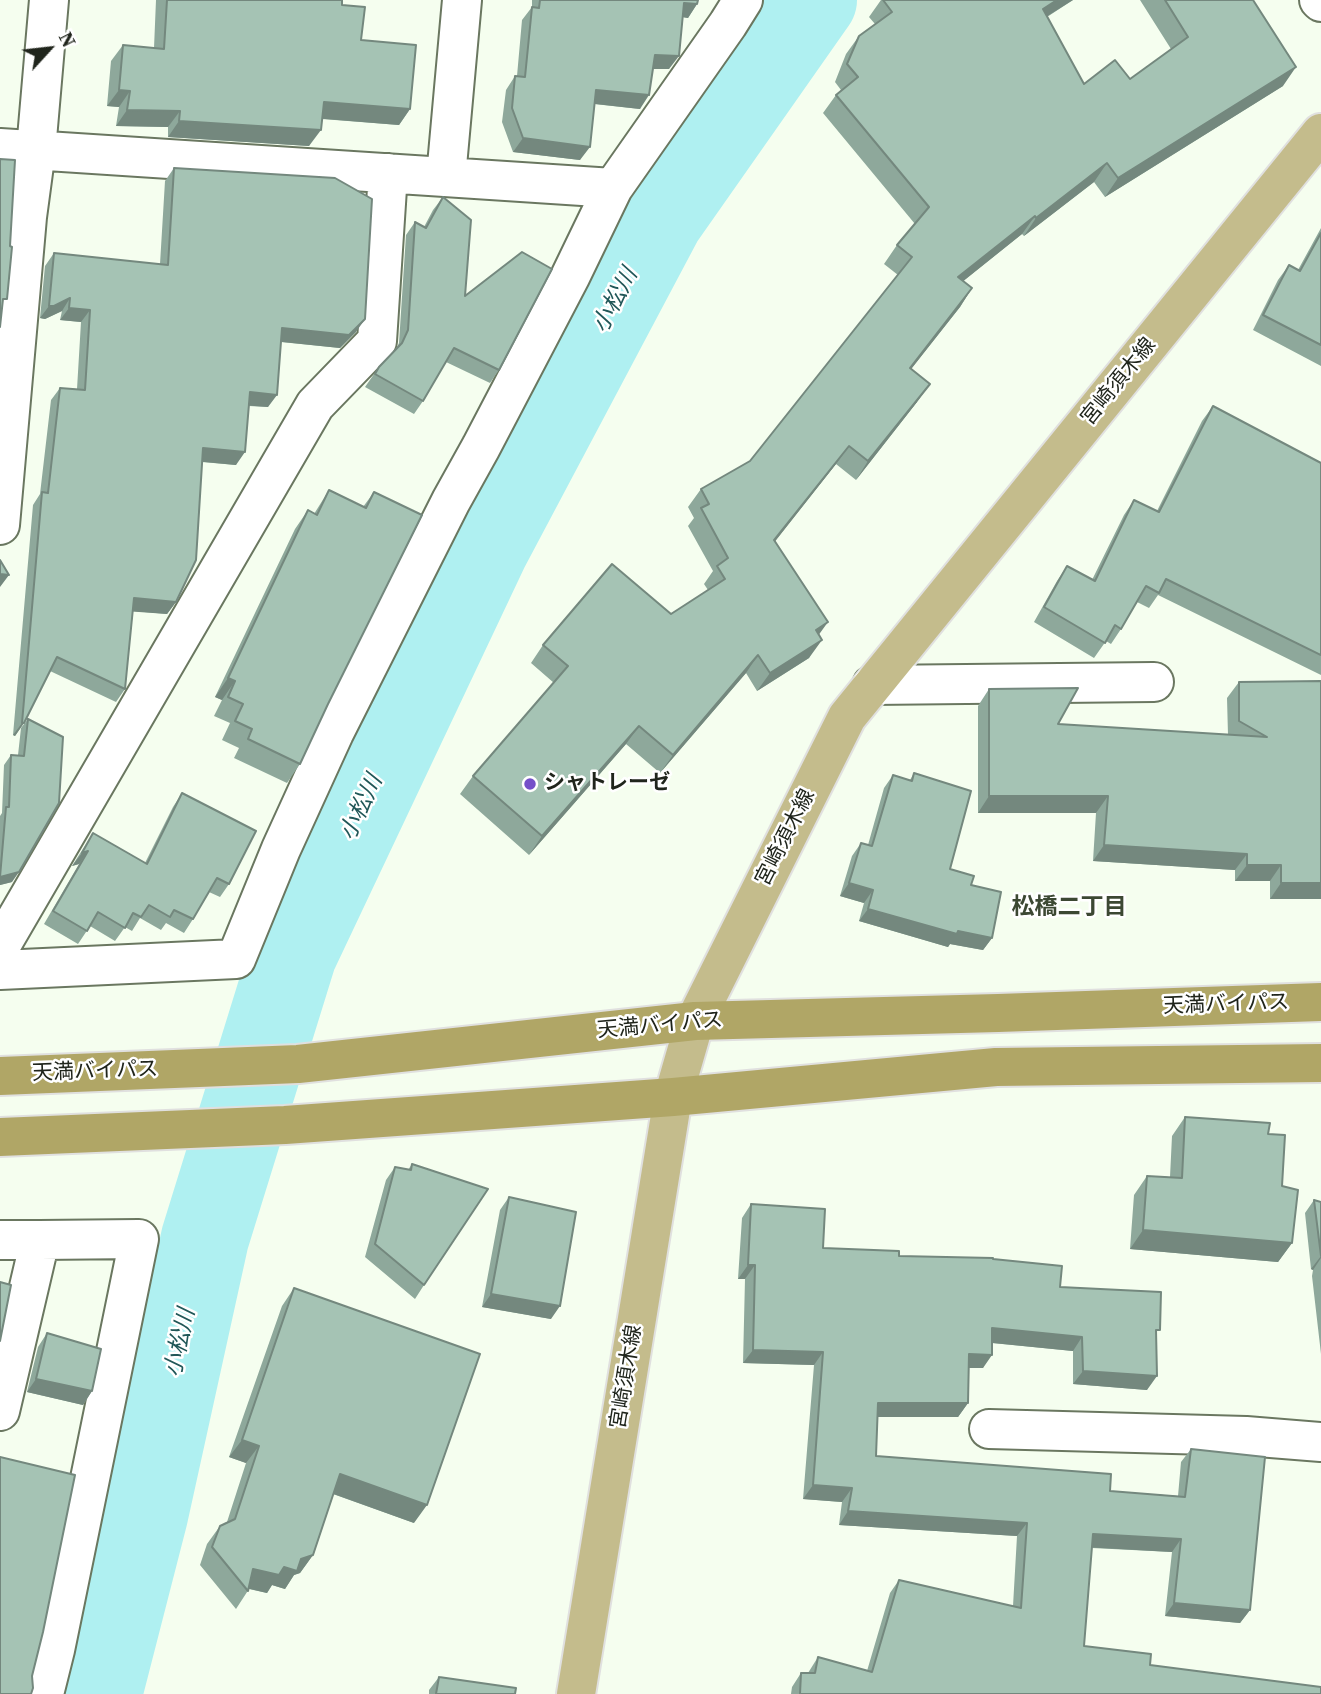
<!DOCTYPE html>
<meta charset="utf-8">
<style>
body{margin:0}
#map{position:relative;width:1321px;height:1694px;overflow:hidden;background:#f5feef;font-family:"Source Serif 4",serif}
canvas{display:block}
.north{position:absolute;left:14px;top:14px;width:70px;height:70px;-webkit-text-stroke:5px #fff;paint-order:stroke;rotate:63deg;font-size:19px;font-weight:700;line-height:28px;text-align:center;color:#20251c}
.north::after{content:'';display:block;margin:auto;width:24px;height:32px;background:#20251c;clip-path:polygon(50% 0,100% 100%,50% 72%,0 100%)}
</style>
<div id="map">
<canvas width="1321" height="1694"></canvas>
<div class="north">N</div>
</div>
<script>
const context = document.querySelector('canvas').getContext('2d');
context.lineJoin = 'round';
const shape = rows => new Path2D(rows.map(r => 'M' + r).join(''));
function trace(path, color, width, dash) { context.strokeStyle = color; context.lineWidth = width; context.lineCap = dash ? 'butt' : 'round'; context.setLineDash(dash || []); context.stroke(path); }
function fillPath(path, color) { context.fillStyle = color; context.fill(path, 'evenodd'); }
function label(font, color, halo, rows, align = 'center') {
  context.font = font + ' "Source Serif 4","Noto Sans JP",serif'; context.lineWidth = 5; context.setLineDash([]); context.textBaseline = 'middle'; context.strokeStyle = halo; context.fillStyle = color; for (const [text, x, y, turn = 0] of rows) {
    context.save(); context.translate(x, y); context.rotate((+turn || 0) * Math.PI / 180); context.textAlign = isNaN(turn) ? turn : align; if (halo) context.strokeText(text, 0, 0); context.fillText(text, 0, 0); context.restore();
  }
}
const river = shape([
 [98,1694,144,1515,205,1238,293,954,485,548,660,218,813,0]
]);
const minor = shape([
 [1319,0,1321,2],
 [0,148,613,188],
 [446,177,462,0],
 [0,525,27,217,36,150,49,0],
 [872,685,1154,682],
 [0,947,315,405,377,341,388,173],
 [0,970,236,959,281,849,334,733,451,501,481,447,570,277,613,188,728,24,743,0],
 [0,1240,40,1240,0,1411],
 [40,1240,139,1239,55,1650,44,1694],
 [989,1429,1246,1436,1321,1442]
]);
const primary = shape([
 [576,1694,673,1097,695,1021,847,717,1321,133]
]);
const trunk = shape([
 [0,1076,298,1064,695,1021,998,1013,1321,1002],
 [0,1137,285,1125,673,1097,996,1067,1321,1063]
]);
const wall = shape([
 [156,0,342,0,342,5,361,40,410,109,399,125,322,119,309,146,168,137,168,127,116,126,119,107,107,106,111,61,123,45,154,48],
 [532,0,698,0,697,4,688,18,683,17,669,69,653,69,640,109,594,104,580,160,513,152,502,122,506,90,515,76,517,76,522,20,532,7],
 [881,0,1073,0,1047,17,1084,84,1130,79,1171,49,1140,0,1253,0,1283,86,1105,197,1094,182,1024,236,1022,234,963,281,972,288,960,307,911,369,917,402,856,480,836,464,775,541,819,634,809,658,757,691,746,673,660,773,626,744,529,855,460,794,473,776,554,683,531,663,543,645,671,614,708,590,704,584,713,571,688,526,694,518,688,507,701,489,750,461,898,275,884,264,897,245,915,224,823,113,836,95,841,90,835,82,846,54,859,36,875,24,869,17],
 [174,168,356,332,340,348,281,342,268,407,249,406,236,465,202,462,176,602,167,614,133,611,125,689,116,702,50,671,24,723,15,736,13,735,33,505,40,494,51,400,60,388,77,389,81,322,60,320,62,311,45,319,40,318,45,266,54,253,160,264,165,181],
 [443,197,465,296,499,370,490,383,446,362,423,401,414,414,365,387,379,367,396,349,399,343,406,235,415,222,424,227,433,210],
 [1321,228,1321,366,1253,330,1278,280,1289,265,1298,270],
 [1213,406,1321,463,1321,675,1158,595,1149,608,1137,602,1121,629,1111,644,1106,641,1094,658,1034,622,1057,581,1067,566,1092,580,1124,515,1134,500,1157,511,1202,421],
 [329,490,363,507,374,492,328,704,300,764,287,783,234,758,239,748,222,740,230,723,214,716,222,700,215,697,295,529,308,510,314,514],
 [1321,681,1321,899,1270,899,1270,881,1235,881,1235,870,1093,861,1096,813,978,813,978,706,989,689,1058,724,1228,735,1227,698,1239,682],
 [28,719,12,882,0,885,0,816,2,813,4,765,11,755,18,755,21,728],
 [914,773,950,869,971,885,992,938,983,950,950,944,948,947,859,921,864,903,840,896,852,856,861,843,868,845,884,788,893,775,910,780],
 [182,793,229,884,220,897,209,892,193,919,184,933,166,923,161,930,140,918,132,931,125,927,115,941,90,926,78,944,44,924,79,864,72,866,93,833,145,863,173,807],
 [1185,1117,1268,1134,1292,1243,1278,1262,1130,1249,1134,1195,1147,1176,1170,1177,1172,1136],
 [412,1164,424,1285,415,1299,365,1257,386,1180,395,1167,408,1170],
 [509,1197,551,1319,482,1307,500,1210],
 [1314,1200,1321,1202,1321,1354,1312,1276,1313,1270,1311,1269,1305,1213],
 [751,1204,823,1248,899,1256,993,1259,1060,1287,1156,1335,1147,1390,1073,1384,1073,1351,992,1343,983,1368,969,1368,968,1403,958,1417,877,1417,876,1456,1110,1491,1178,1496,1181,1462,1191,1449,1250,1610,1240,1623,1165,1616,1172,1552,1092,1548,1084,1646,1150,1665,1321,1694,791,1694,792,1687,801,1673,808,1673,818,1657,867,1671,890,1593,899,1580,1013,1606,1017,1536,839,1525,842,1502,803,1499,814,1365,743,1363,745,1279,738,1279,742,1218],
 [294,1288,414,1523,333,1494,313,1555,300,1573,294,1575,285,1589,272,1585,267,1593,249,1589,236,1609,200,1565,207,1544,220,1526,227,1522,246,1463,229,1457,282,1306],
 [47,1333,92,1391,83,1405,27,1392,38,1347],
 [439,1677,515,1694,429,1694,429,1690]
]);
const shadedWall = shape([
 [1057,0,1073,0,1030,27,1043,9],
 [684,3,697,4,688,18,675,16],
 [655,55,679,56,669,69,646,69],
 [1296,67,1283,86,1105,197,1118,178],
 [119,90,130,91,119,107,107,106],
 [596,90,649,95,640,109,587,103],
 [324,102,410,109,399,125,313,118],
 [127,110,180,111,168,127,116,126],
 [179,121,321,130,309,146,168,137],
 [523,138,590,147,580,160,513,152],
 [1107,163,1094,182,1024,236,1036,218],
 [1035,216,1022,234,946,295,958,277],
 [972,288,960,307,897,387,910,368],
 [70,298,62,311,45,319,40,318,49,306],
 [69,308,90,310,81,322,60,320],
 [365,319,356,332,340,348,273,341,282,328],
 [930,384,917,402,856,480,868,461],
 [250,392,277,395,268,407,241,405],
 [849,446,836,464,762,558,774,540],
 [203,448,245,452,236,465,194,461],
 [0,574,9,575,0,587],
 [134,598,176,602,167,614,125,611],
 [828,622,815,640,816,630],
 [822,640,809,658,757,691,770,673],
 [758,655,746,673,660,773,673,755],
 [228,678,235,681,222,700,215,697],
 [22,723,24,723,15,736,13,735],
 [639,726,626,744,529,855,542,836],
 [989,796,1108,796,1096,813,978,813],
 [1104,845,1247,854,1235,870,1093,861],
 [88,851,79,864,72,866,82,853],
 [1247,865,1281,865,1270,881,1235,881],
 [19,872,12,882,0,885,0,877],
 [849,883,873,890,864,903,840,896],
 [1281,883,1321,883,1321,899,1270,899],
 [868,909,992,938,983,950,950,944,948,947,859,921],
 [1143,1230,1292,1243,1278,1262,1130,1249],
 [1321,1256,1321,1258,1313,1270,1311,1269],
 [748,1265,755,1265,745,1279,738,1279],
 [491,1294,560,1306,551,1319,482,1307],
 [992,1328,1082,1337,1073,1351,983,1342],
 [753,1350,823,1352,814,1365,743,1363],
 [969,1354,992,1355,983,1368,960,1368],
 [1083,1371,1157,1376,1147,1390,1073,1384],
 [36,1379,92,1391,83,1405,27,1392],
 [878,1403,968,1403,958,1417,868,1417],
 [242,1440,259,1446,246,1463,229,1457],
 [340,1474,427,1505,414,1523,328,1492],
 [813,1485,852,1488,842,1502,803,1499],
 [848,1511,1027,1523,1017,1536,839,1525],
 [1093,1534,1181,1539,1172,1552,1083,1547],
 [313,1555,300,1573,294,1575,285,1589,272,1585,267,1593,246,1588,253,1569,284,1567,301,1559],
 [1174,1603,1250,1610,1240,1623,1165,1616]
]);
const building = shape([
 [167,0,342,0,342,5,365,7,361,40,416,45,410,109,324,102,321,130,179,121,180,111,127,110,130,91,119,90,123,45,164,49,167,0],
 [540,0,698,0,697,4,684,3,679,56,655,55,649,95,596,90,590,147,523,138,512,108,515,76,525,77,532,7,539,8,540,0],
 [883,0,1057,0,1043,9,1084,84,1115,60,1130,79,1188,37,1165,0,1253,0,1296,67,1118,178,1107,163,1036,218,1035,216,958,277,972,288,910,368,930,384,868,461,849,446,774,540,828,622,816,630,822,640,770,673,758,655,673,755,639,726,542,836,473,776,568,666,543,645,612,564,671,614,725,579,717,566,728,558,701,508,709,504,701,489,750,461,912,257,897,245,929,207,836,95,858,77,847,64,859,36,892,12,883,0],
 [0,159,15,160,10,246,12,247,7,299,3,299,0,327,0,159],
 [174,168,335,178,372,199,365,319,349,335,282,328,277,395,250,392,245,452,203,448,196,560,176,602,134,598,125,689,57,657,24,723,22,723,42,492,48,493,60,388,85,390,90,310,69,308,70,298,54,306,49,306,54,253,168,265,174,168],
 [443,197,471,220,465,296,522,252,552,269,499,370,454,348,423,401,375,374,379,367,402,343,408,330,415,222,426,228,443,197],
 [1321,233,1321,345,1263,315,1289,265,1300,271,1321,233],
 [1213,406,1321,463,1321,655,1166,579,1159,593,1146,586,1121,629,1115,625,1105,643,1044,607,1067,566,1095,581,1134,500,1159,512,1213,406],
 [329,490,366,508,374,492,422,515,328,704,300,764,248,739,252,729,235,721,243,704,228,697,235,681,228,678,308,510,317,515,329,490],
 [0,560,9,575,0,574,0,560],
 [1321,681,1321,883,1281,883,1281,865,1247,865,1247,854,1104,845,1108,796,989,796,989,689,1078,688,1058,724,1267,737,1239,721,1239,682,1321,681],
 [28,719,63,737,59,803,19,872,0,877,6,807,9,807,11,755,24,756,28,719],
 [914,773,971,791,950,869,974,876,971,885,1001,892,992,938,958,931,957,934,868,909,873,890,849,883,861,843,872,846,893,775,912,781,914,773],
 [182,793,256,831,229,884,217,878,193,919,174,910,170,917,149,905,141,917,133,913,125,928,98,912,87,931,53,911,88,851,82,853,93,833,147,864,182,793],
 [1185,1117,1270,1123,1268,1134,1285,1135,1282,1186,1298,1190,1292,1243,1143,1230,1147,1176,1182,1178,1185,1117],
 [412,1164,488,1189,424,1285,375,1244,395,1167,411,1170,412,1164],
 [509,1197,576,1212,560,1306,491,1294,509,1197],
 [1314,1200,1321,1202,1321,1256,1314,1200],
 [751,1204,825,1209,823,1248,899,1251,899,1256,993,1258,993,1259,1062,1266,1060,1287,1161,1292,1160,1330,1156,1330,1157,1376,1083,1371,1082,1337,992,1328,992,1355,969,1354,968,1403,878,1403,876,1456,1111,1474,1110,1491,1185,1497,1191,1449,1265,1457,1250,1610,1174,1603,1181,1539,1093,1534,1084,1646,1151,1654,1150,1665,1321,1687,1321,1694,800,1694,801,1673,815,1673,818,1657,872,1672,899,1580,1021,1608,1027,1523,848,1511,852,1488,813,1485,823,1352,753,1350,755,1265,748,1265,751,1204],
 [0,1282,11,1285,0,1341,0,1282],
 [294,1288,480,1354,427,1505,340,1474,313,1555,301,1559,297,1571,284,1567,279,1575,253,1569,248,1591,212,1547,220,1526,235,1519,259,1446,242,1440,294,1288],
 [47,1333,101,1349,92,1391,36,1379,47,1333],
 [0,1457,75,1475,43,1632,32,1676,33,1688,31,1694,0,1694,0,1457],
 [439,1677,516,1688,515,1694,436,1694,439,1677]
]);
const markers = [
 [530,784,7,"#754fc9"]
];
const streetNames = [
 ["宮崎須木線",1119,382,-51],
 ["宮崎須木線",786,838,-63],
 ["天満バイパス",1226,1005,-2],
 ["天満バイパス",660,1026,-5],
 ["天満バイパス",95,1072,-2],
 ["宮崎須木線",627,1377,-81]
];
const poiNames = [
 ["シャトレーゼ",544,784]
];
const waterNames = [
 ["小松川",616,301,-62],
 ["小松川",362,808,-65],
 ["小松川",181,1343,-78]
];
const neighbourhoodNames = [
 ["松橋二丁目",1069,908]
];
trace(river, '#aff0f1', 88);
trace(minor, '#6a7760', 42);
trace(primary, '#e0e0df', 42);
trace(trunk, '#e0e0df', 42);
trace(minor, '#fff', 38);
trace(primary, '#c4bc8c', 38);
trace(trunk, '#b0a666', 38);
fillPath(wall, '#8ea89b');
fillPath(shadedWall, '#74887e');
fillPath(building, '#a5c3b4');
trace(building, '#74887e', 2);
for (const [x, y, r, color] of markers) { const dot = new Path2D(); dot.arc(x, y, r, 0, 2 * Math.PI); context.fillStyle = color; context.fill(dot); trace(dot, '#fff', 2.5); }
label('21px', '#20251c', '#fff', streetNames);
label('bold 21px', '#20251c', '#fff', poiNames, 'left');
label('italic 23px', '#205758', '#fff', waterNames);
label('bold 23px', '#3c4833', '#fff', neighbourhoodNames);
</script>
